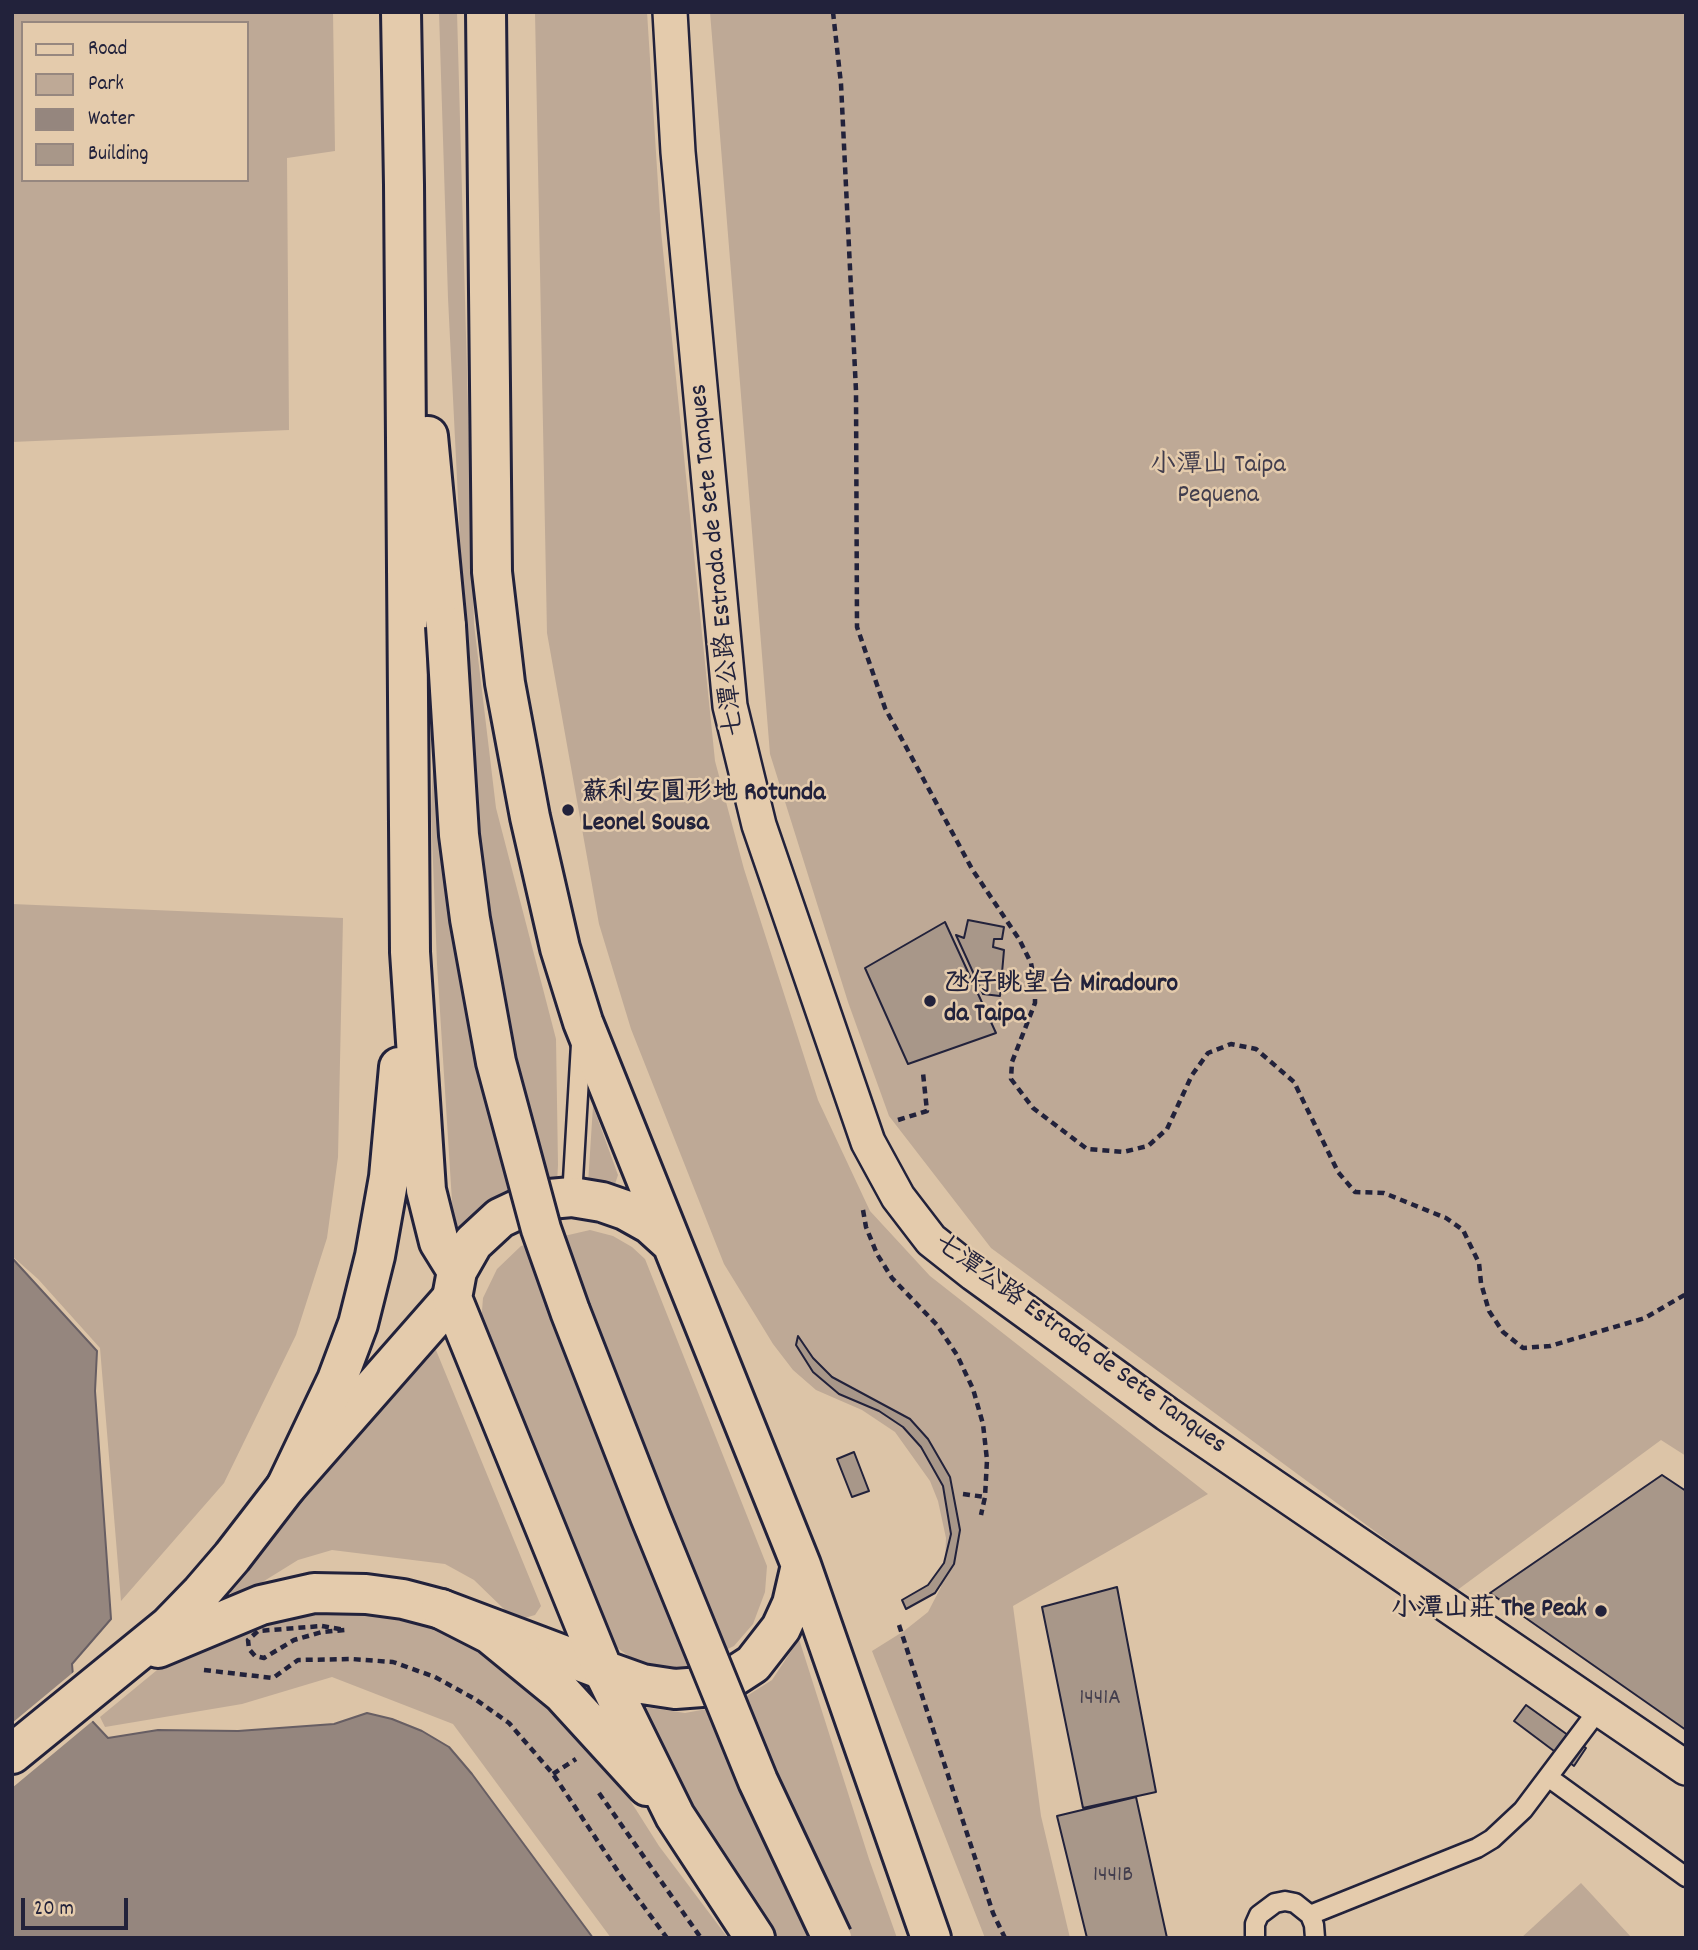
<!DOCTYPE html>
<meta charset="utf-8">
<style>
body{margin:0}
#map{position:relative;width:1698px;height:1950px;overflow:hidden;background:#dcc4a7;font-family:Dekko,sans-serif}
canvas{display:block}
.frame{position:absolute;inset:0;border:14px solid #22223b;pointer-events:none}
.legend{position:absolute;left:21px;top:21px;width:228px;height:161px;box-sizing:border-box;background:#e4cbac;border:2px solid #96877f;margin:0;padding:9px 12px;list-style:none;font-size:21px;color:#22223b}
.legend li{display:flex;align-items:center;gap:14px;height:35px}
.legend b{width:35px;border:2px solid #96877f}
.scale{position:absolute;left:21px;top:1898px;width:107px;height:32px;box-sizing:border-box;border:4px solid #22223b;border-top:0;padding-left:9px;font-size:21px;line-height:24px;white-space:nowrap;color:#22223b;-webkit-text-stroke:5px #e4cbac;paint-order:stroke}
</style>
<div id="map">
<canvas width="1698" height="1950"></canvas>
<div class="frame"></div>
<ul class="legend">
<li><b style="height:9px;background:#e4cbac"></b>Road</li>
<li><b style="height:19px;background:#bea996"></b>Park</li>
<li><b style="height:19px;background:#95867e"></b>Water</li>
<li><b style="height:19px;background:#a89789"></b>Building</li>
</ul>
<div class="scale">20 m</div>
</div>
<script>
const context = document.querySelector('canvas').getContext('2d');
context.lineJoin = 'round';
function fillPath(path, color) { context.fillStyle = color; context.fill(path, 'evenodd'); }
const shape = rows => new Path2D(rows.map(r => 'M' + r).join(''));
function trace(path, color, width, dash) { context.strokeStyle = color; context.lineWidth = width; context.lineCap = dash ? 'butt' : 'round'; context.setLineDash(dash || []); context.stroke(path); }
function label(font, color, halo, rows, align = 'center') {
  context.font = font + ' Dekko,"LXGW WenKai TC",sans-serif'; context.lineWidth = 5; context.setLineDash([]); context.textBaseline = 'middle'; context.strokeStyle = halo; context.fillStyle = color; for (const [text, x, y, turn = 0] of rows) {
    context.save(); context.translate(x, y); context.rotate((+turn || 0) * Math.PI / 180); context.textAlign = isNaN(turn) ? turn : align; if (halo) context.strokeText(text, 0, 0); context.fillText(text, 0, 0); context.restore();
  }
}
const green = shape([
 [12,12,333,12,335,151,287,158,289,430,12,442],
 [23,23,247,23,247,180,23,180],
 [439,12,457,12,474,624,496,808,556,1039,558,1165,557,1183,483,1211,454,1233,437,964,431,811,439,625,464,619,448,298],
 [535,12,647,12,661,231,715,761,744,869,818,1100,870,1211,930,1276,1208,1494,1013,1606,1041,1816,1070,1938,985,1938,872,1651,904,1631,928,1612,941,1587,945,1563,946,1538,938,1501,930,1481,895,1432,862,1410,816,1390,793,1370,773,1344,724,1264,631,1029,599,924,547,633],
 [710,12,1686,12,1686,1456,1661,1440,1456,1591,991,1248,889,1116,848,1002,770,754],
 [12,904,343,918,338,1157,327,1238,296,1335,224,1483,121,1601,100,1348,38,1279,12,1256],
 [593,1106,618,1175,614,1187,588,1184],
 [590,1230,613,1236,632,1247,645,1259,767,1566,765,1592,753,1624,734,1646,687,1668,664,1668,635,1661,599,1634,480,1337,483,1298,497,1269,521,1246],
 [422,1316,541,1606,535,1615,521,1619,505,1610,474,1580,445,1564,332,1550,298,1560,235,1599,229,1590],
 [321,1610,376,1611,438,1626,524,1675,581,1731,621,1786,659,1846,728,1938,611,1938,453,1724,332,1677,242,1704,105,1727,100,1717,185,1647,259,1616],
 [799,1639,869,1859,897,1938,764,1938,631,1705,685,1713,734,1704,772,1680],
 [1581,1883,1632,1938,1521,1938]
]);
const water = shape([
 [12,1258,97,1351,95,1391,111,1619,72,1664,75,1699,93,1722,108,1738,158,1730,238,1731,334,1724,367,1713,392,1719,422,1731,449,1747,472,1774,593,1938,12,1938,12,1258]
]);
const pier = shape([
 [76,1670,79,1698,95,1719,12,1788,12,1723]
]);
const building = shape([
 [968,920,1004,927,1002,939,994,939,993,947,1004,950,1000,996,983,994,956,935,964,938,968,920],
 [945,922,996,1033,908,1064,865,968,945,922],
 [798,1336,813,1358,832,1377,910,1419,928,1439,950,1477,960,1530,954,1564,935,1593,906,1609,902,1600,928,1585,944,1563,951,1534,943,1486,921,1447,903,1427,879,1411,839,1394,813,1372,796,1345,798,1336],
 [854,1452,869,1491,852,1497,837,1459,854,1452],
 [1662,1475,1686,1491,1686,1730,1490,1593,1662,1475],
 [1117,1587,1156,1792,1083,1808,1042,1607,1117,1587],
 [1526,1705,1586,1748,1574,1766,1514,1721,1526,1705],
 [1136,1797,1167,1938,1087,1938,1057,1816,1136,1797]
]);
const path = shape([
 [833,12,841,84,856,391,857,627,885,708,972,869,1019,939,1031,963,1035,984,1035,1003,1012,1062,1011,1079,1033,1108,1087,1149,1123,1152,1148,1146,1167,1129,1192,1075,1208,1053,1231,1044,1256,1049,1294,1082,1338,1172,1355,1192,1384,1193,1446,1218,1463,1230,1479,1263,1481,1283,1489,1311,1503,1332,1523,1348,1550,1346,1645,1318,1686,1294],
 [898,1120,927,1111,923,1073],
 [863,1210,866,1227,877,1254,892,1278,937,1325,957,1355,973,1389,983,1424,987,1460,985,1497,981,1515],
 [963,1494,985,1497],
 [899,1625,993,1913,1005,1938],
 [322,1626,345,1630,322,1632,294,1640,264,1658,255,1656,249,1649,248,1640,258,1631,322,1626],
 [204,1670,273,1678,298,1660,352,1659,393,1662,435,1677,475,1699,509,1723,553,1774,619,1873,667,1938],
 [553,1774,576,1759],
 [599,1793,701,1938]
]);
const lane = shape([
 [572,1197,581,1044],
 [1548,1777,1686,1877],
 [1310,1915,1477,1848,1492,1839,1523,1810,1599,1709],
 [1255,1938,1255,1924,1259,1915,1275,1903,1285,1901,1295,1903,1310,1915,1314,1925,1315,1938]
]);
const street = shape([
 [670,12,678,152,730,706,759,825,868,1142,898,1197,931,1240,974,1274,1167,1414,1686,1768]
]);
const secondary = shape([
 [158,1648,261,1605,314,1593,366,1594,403,1599,441,1609,603,1670],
 [12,1754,169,1626,201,1593,232,1557,286,1487,452,1298]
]);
const primary = shape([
 [401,12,404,185,410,952,426,1190,439,1242,457,1271],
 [486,12,492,572,505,683,530,817,560,948,583,1022,801,1565,931,1938],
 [428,436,446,626],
 [672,1244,650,1224,625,1210,602,1202,572,1197,538,1200,500,1218,473,1243,457,1271,452,1298,603,1670,675,1816,755,1938],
 [286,1487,337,1380,358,1324,375,1256,389,1177,399,1067],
 [441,1609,490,1634,562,1693,647,1786],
 [603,1670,642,1684,675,1689,702,1687,733,1677,753,1664,781,1628,792,1604,801,1565]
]);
const primaryBridge = shape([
 [446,626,459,835,470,919,496,1062,541,1229,570,1311,650,1516,758,1781,832,1938]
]);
const markers = [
 [568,810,7,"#22223b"],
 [930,1001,7,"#22223b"],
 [1601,1611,7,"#22223b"]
];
const numberNames = [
 ["1441A",1100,1700],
 ["1441B",1113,1877]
];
const parkNames = [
 ["小潭山 Taipa",1218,467],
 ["Pequena",1218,497]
];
const streetNames = [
 ["七潭公路 Estrada de Sete Tanques",719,560,-96],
 ["七潭公路 Estrada de Sete Tanques",1079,1346,36]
];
const poiNames = [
 ["蘇利安圓形地 Rotunda",582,795],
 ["Leonel Sousa",582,825],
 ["氹仔眺望台 Miradouro",944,986],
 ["da Taipa",944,1016],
 ["小潭山莊 The Peak",1587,1611,"right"]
];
fillPath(green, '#bea996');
fillPath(water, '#95867e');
trace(water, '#675e63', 2);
fillPath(pier, '#dcc4a7');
fillPath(building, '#a89789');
trace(building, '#22223b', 2);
trace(lane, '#22223b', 23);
trace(street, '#22223b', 38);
trace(secondary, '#22223b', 44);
trace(primary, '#22223b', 44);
trace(path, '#22223b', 4.5, [7, 5]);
trace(lane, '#e4cbac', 18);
trace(street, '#e4cbac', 33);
trace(secondary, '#e4cbac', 38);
trace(primary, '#e4cbac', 38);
trace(primaryBridge, '#22223b', 44, []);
trace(primaryBridge, '#e4cbac', 38);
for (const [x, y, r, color] of markers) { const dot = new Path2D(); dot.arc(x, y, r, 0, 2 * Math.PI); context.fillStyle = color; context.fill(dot); trace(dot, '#e4cbac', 2.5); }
label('23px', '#443f4e', null, numberNames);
label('26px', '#413d4d', '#e4cbac', parkNames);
label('26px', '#22223b', '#e4cbac', streetNames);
label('bold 26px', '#22223b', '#e4cbac', poiNames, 'left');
</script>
